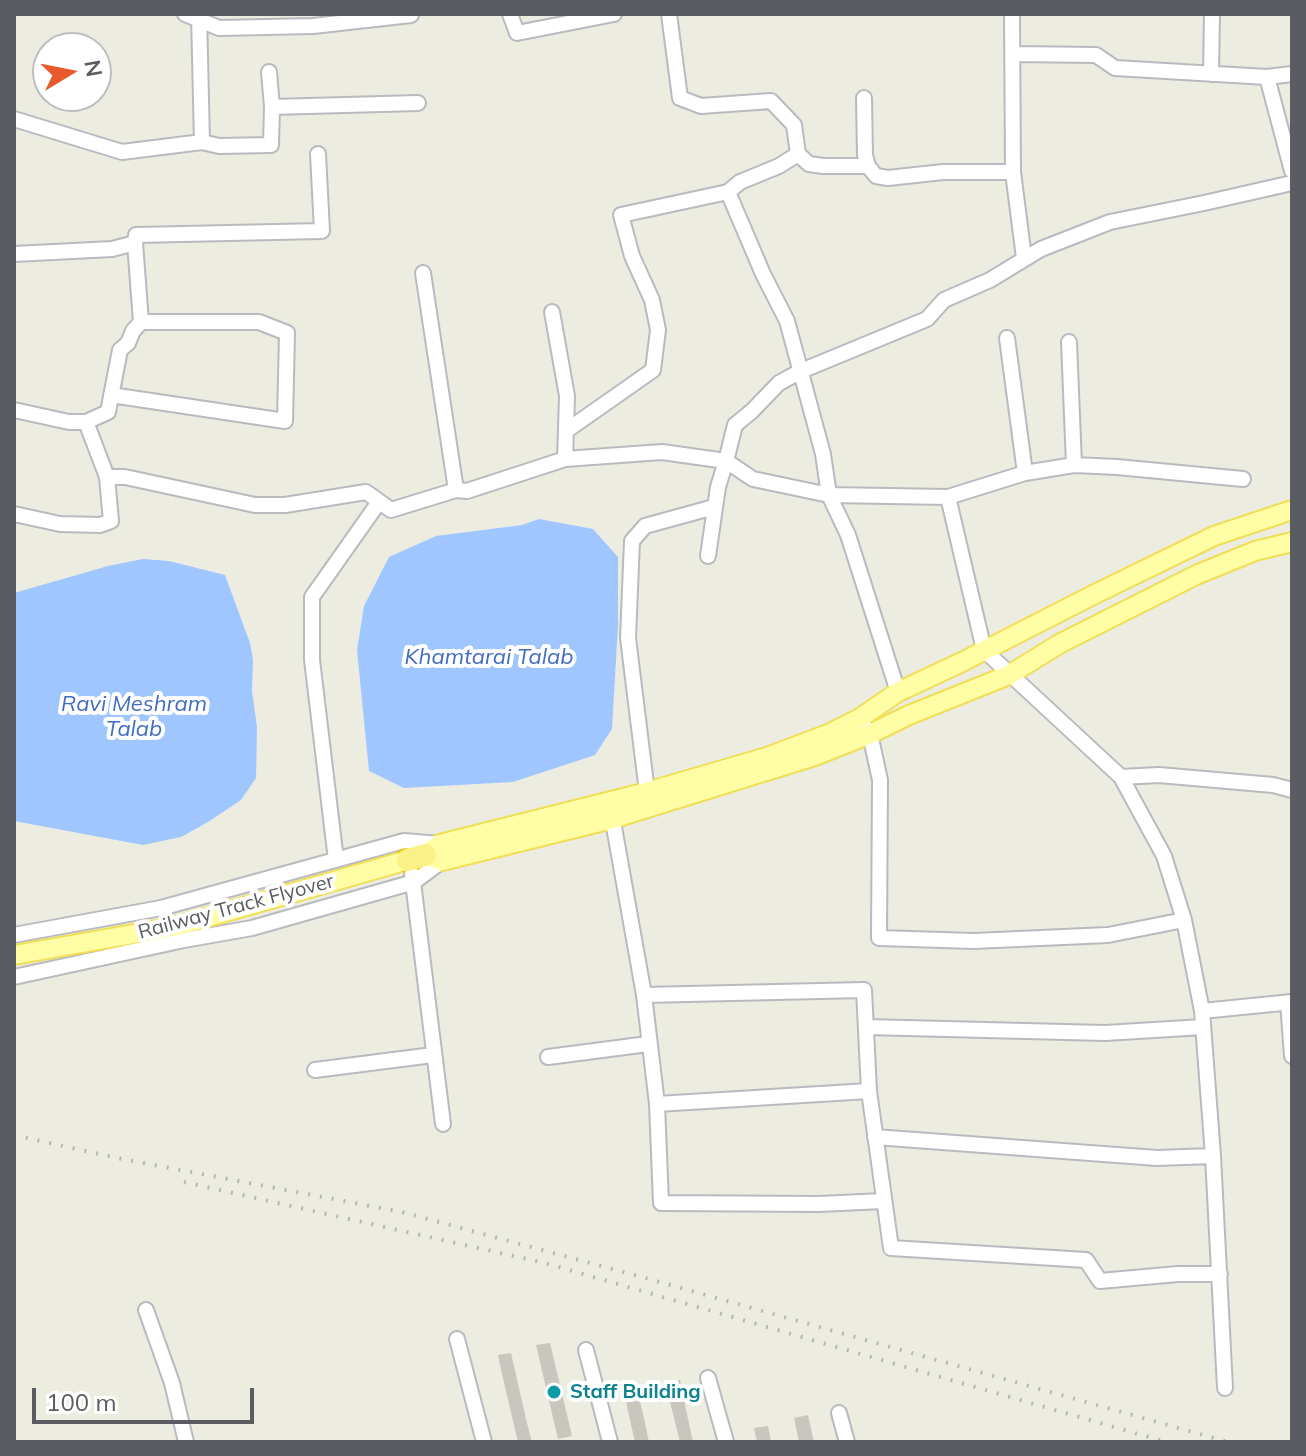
<!DOCTYPE html>
<style>
body{margin:0}
#map{position:relative;width:1306px;height:1456px;overflow:hidden;background:#edece1;font-family:Mulish,sans-serif}
canvas{display:block}
.frame{position:absolute;inset:0;border:16px solid #5a5c62;pointer-events:none}
.north{position:absolute;left:32px;top:32px;width:80px;height:80px;box-sizing:border-box;background:#fff;border:2px solid #bdbec0;border-radius:50%;rotate:80deg;font-size:22px;font-weight:700;line-height:32px;text-align:center;color:#5a5c62}
.north::after{content:'';display:block;margin:auto;width:28px;height:36px;background:#e8592c;clip-path:polygon(50% 0,100% 100%,50% 72%,0 100%)}
.scale{position:absolute;left:32px;top:1388px;width:222px;height:36px;box-sizing:border-box;border:4px solid #5a5c62;border-top:0;padding-left:10px;font-size:24px;line-height:28px;white-space:nowrap;color:#5a5c62;-webkit-text-stroke:6px #fff;paint-order:stroke}
</style>
<div id="map">
<canvas width="1306" height="1456"></canvas>
<div class="frame"></div>
<div class="north">N</div>
<div class="scale">100 m</div>
</div>
<script>
const context = document.querySelector('canvas').getContext('2d');
context.lineJoin = 'round';
function fillPath(path, color) { context.fillStyle = color; context.fill(path, 'evenodd'); }
const shape = rows => new Path2D(rows.map(r => 'M' + r).join(''));
function trace(path, color, width, dash) { context.strokeStyle = color; context.lineWidth = width; context.lineCap = dash ? 'butt' : 'round'; context.setLineDash(dash || []); context.stroke(path); }
function label(font, color, halo, rows, align = 'center') {
  context.font = font + ' Mulish,sans-serif'; context.lineWidth = 8; context.setLineDash([]); context.textBaseline = 'middle'; context.strokeStyle = halo; context.fillStyle = color; for (const [text, x, y, turn = 0] of rows) {
    context.save(); context.translate(x, y); context.rotate((+turn || 0) * Math.PI / 180); context.textAlign = isNaN(turn) ? turn : align; if (halo) context.strokeText(text, 0, 0); context.fillText(text, 0, 0); context.restore();
  }
}
const water = shape([
 [539,519,593,529,618,557,618,625,612,729,595,755,513,782,404,788,369,771,357,650,364,606,389,557,436,536,522,525],
 [143,559,169,561,225,575,250,643,253,660,252,691,257,727,256,778,241,800,208,822,181,837,143,845,14,821,14,593,108,566]
]);
const building = shape([
 [550,1343,572,1436,558,1439,536,1345],
 [511,1353,527,1423,532,1442,518,1442,502,1374,498,1355],
 [680,1380,686,1410,693,1442,680,1442,670,1402,666,1383],
 [637,1390,644,1418,649,1442,635,1442,628,1411,624,1392],
 [808,1415,814,1442,799,1442,794,1418],
 [768,1426,771,1442,757,1442,754,1428]
]);
const minor = shape([
 [185,14,219,28,313,26,411,15],
 [199,14,202,142],
 [510,14,517,33,614,14],
 [669,14,680,98,701,106,771,101,794,125,798,154,809,164,823,166,868,166],
 [1012,14,1013,172,1024,258],
 [1013,54,1096,55,1115,68,1267,77,1292,74],
 [269,72,272,107],
 [1211,74,1212,14],
 [1267,77,1292,171],
 [864,98,865,155,868,166,876,176,888,178,943,172,1013,172],
 [14,119,122,152,202,142,219,146,271,145,272,107,418,103],
 [728,192,763,274,787,321,823,454,829,495,848,535,898,692],
 [14,254,112,249,135,243],
 [423,273,456,490],
 [552,312,567,396,565,459,662,452,726,461,753,479,829,495,948,497,1025,473,1074,465,1117,467,1243,479],
 [1007,338,1025,473],
 [1069,342,1074,465],
 [111,395,285,421,287,333,259,322,141,322],
 [14,410,69,422,86,422,108,412,120,350,128,343,133,331,141,322,135,243,136,235,322,231,318,154],
 [566,431,653,370,658,330,652,300,632,256,621,215,728,192,740,182,779,166,798,154],
 [107,477,125,477,255,505,285,505,366,492,391,510,456,490,467,491,565,459],
 [948,497,984,650,1121,777,1164,856,1184,920,1202,1011,1213,1156,1225,1388],
 [14,514,60,524,100,525,111,521,107,477,86,422],
 [708,556,718,487,726,461,735,425,752,411,779,383,801,371,927,319,944,300,990,280,1041,249,1110,222,1204,203,1292,183],
 [865,727,870,734,880,780,879,938,974,941,1108,935,1184,920],
 [1121,777,1159,775,1273,785,1292,790],
 [647,792,628,638,632,541,645,526,714,507],
 [611,810,644,995,657,1104,661,1203,819,1204,883,1201],
 [336,860,312,660,312,597,379,502],
 [412,874,443,1124],
 [14,935,161,908,404,841,440,844],
 [14,977,184,940,252,928,414,882,442,861],
 [644,995,864,990,869,1091,891,1248,1086,1260,1100,1281,1178,1274,1220,1274],
 [1288,1002,1292,1056],
 [1202,1011,1292,1002],
 [866,1027,1105,1033,1203,1027],
 [548,1057,648,1044],
 [315,1070,433,1055],
 [657,1104,869,1091],
 [875,1137,1157,1158,1213,1156],
 [146,1310,172,1383,186,1442],
 [457,1339,484,1442],
 [586,1350,610,1442],
 [708,1378,726,1442],
 [839,1413,847,1442]
]);
const major = shape([
 [425,855,440,844,647,792,767,757,828,734,860,718,898,692,962,662,1095,594,1214,536,1292,510],
 [425,855,442,861,612,819,815,756,870,734,909,715,1009,675,1059,644,1196,575,1255,551,1292,542],
 [14,955,173,927,408,860]
]);
const highway = shape([
 [408,860,425,855]
]);
const rail = shape([
 [14,1135,117,1158,402,1212,649,1279,1228,1442],
 [184,1182,545,1263,1166,1442]
]);
const markers = [
 [554,1392,8,"#0f9aa8"]
];
const streetNames = [
 ["Railway Track Flyover",236,907,-15]
];
const cultureNames = [
 ["Staff Building",570,1392]
];
const waterNames = [
 ["Khamtarai Talab",489,657],
 ["Ravi Meshram",134,704],
 ["Talab",134,729]
];
fillPath(water, '#a0c6ff');
fillPath(building, '#c8c6bf');
trace(minor, '#b9bac0', 18);
trace(major, '#f0de57', 22);
trace(highway, '#edc901', 26);
trace(minor, '#fff', 14);
trace(major, '#fffea5', 18);
trace(highway, '#fcf189', 22);
trace(rail, '#b5b5b6', 4, [2, 10]);
for (const [x, y, r, color] of markers) { const dot = new Path2D(); dot.arc(x, y, r, 0, 2 * Math.PI); context.fillStyle = color; context.fill(dot); trace(dot, '#fff', 3); }
label('20px', '#5a5c62', '#fff', streetNames);
label('bold 20px', '#0d838f', '#fff', cultureNames, 'left');
label('italic 22px', '#426cc2', '#fff', waterNames);
</script>
